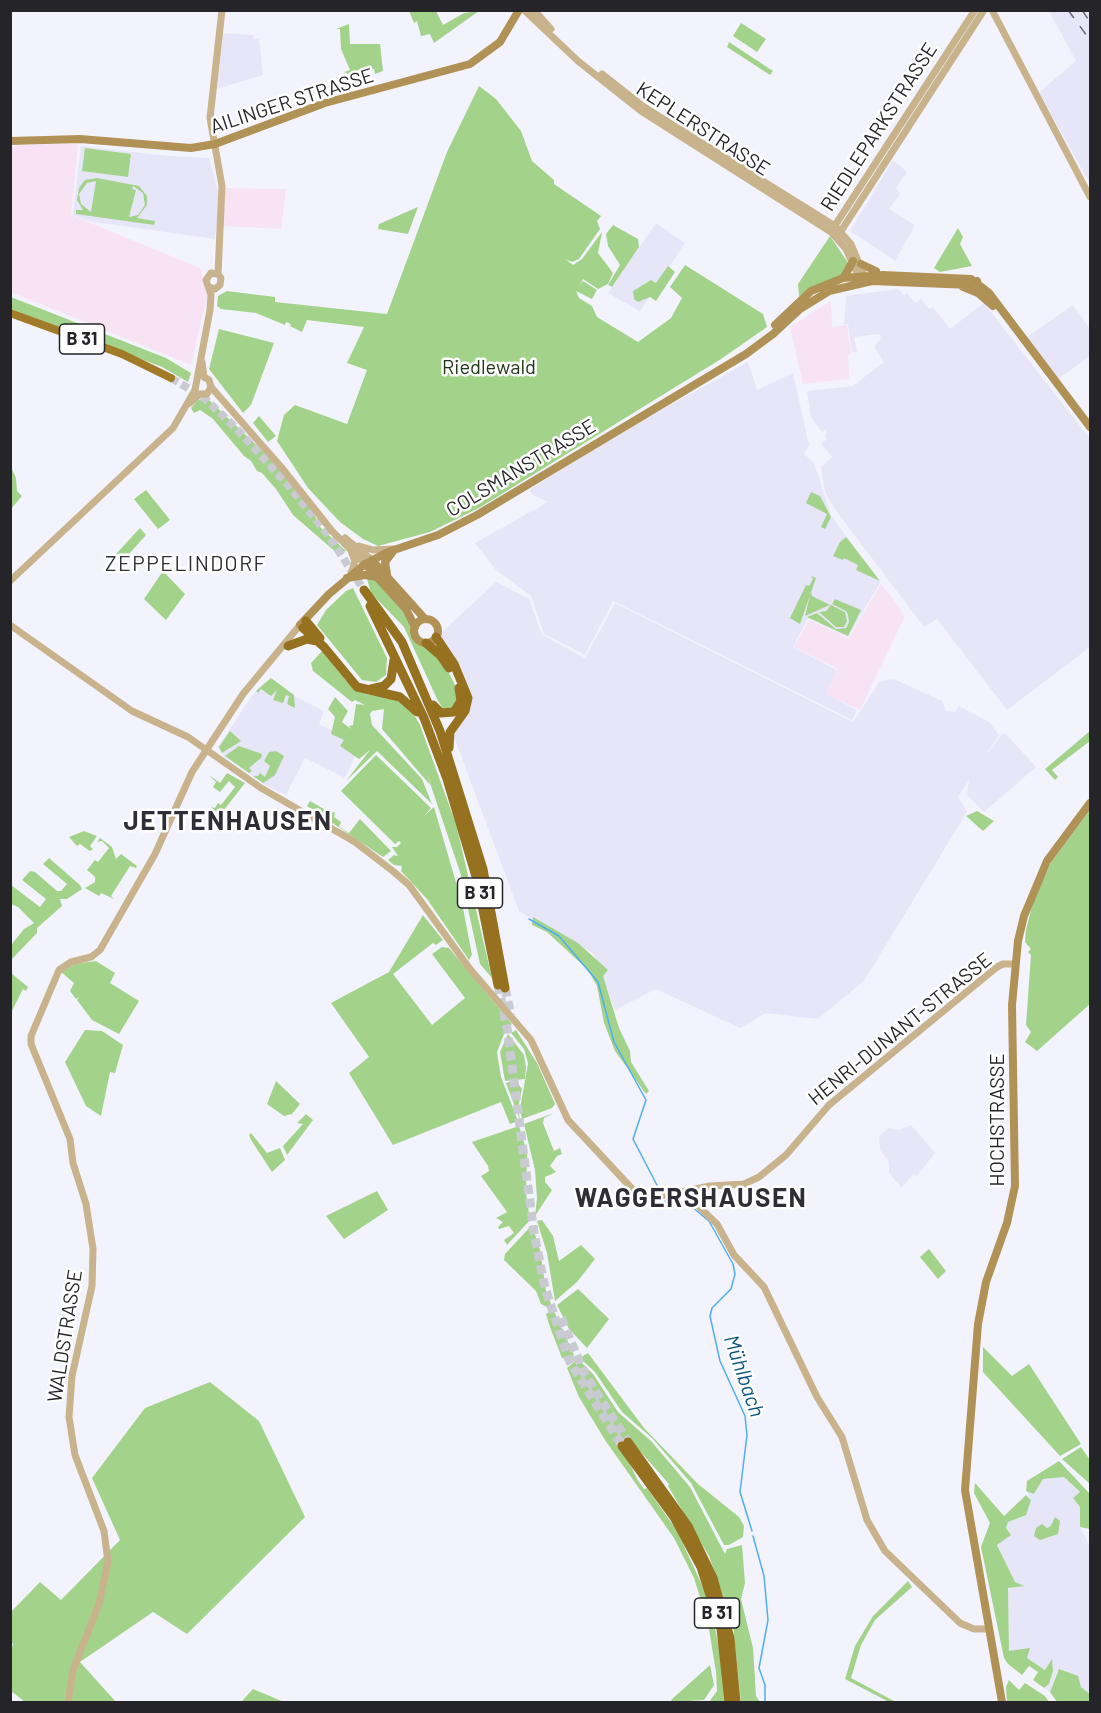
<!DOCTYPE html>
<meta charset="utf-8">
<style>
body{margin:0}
#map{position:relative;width:1101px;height:1713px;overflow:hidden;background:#f3f3fd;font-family:Barlow,sans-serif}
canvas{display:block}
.frame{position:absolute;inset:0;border:12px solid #252529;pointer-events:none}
</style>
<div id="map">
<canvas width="1101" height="1713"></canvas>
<div class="frame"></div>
</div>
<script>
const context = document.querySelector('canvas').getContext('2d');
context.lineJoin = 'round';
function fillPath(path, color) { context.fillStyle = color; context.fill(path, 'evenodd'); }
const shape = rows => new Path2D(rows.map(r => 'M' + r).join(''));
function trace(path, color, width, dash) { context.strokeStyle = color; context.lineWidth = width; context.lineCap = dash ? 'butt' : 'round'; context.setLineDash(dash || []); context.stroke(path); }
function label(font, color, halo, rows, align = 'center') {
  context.font = font + ' Barlow,sans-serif'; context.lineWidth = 5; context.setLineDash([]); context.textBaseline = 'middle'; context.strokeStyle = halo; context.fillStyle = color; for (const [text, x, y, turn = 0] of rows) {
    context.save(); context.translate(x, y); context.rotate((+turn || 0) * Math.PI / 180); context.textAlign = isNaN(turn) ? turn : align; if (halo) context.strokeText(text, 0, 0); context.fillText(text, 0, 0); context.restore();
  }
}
const commercial = shape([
 [78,143,71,215,200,268,208,292,191,365,11,292,11,146],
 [226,188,286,189,281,229,223,226],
 [831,301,832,327,847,325,851,353,848,356,849,379,803,384,790,327],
 [881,584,903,612,904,618,860,710,826,694,838,669,794,647,809,620,849,638]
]);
const built = shape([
 [1049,11,1090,11,1090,184,1039,92,1076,61],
 [223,33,253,35,254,39,259,38,263,75,217,89],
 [81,146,168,156,209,158,220,198,215,239,88,221,73,215],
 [893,160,907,172,896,188,900,194,889,209,915,225,895,261,850,231],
 [656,223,685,243,640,311,608,293],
 [898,289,904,295,907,293,915,303,921,299,929,309,933,307,950,329,984,303,1090,439,1090,647,1007,710,937,619,924,627,834,508,825,492,821,467,832,457,821,444,827,439,825,436,827,433,825,430,822,432,811,418,807,391,853,386,884,362,874,347,881,338,879,334,854,337,857,352,852,352,848,324,844,324,846,296],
 [1073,305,1090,329,1090,356,1057,380,1025,338],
 [748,362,757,390,793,373,809,445,804,454,814,463,831,515,880,583,848,637,808,618,793,647,837,670,826,694,857,710,852,720,613,601,585,655,544,634,531,596,496,570,475,543,548,502,533,495,529,490,605,441],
 [496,582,529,599,542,635,585,658,615,603,853,722,880,681,894,679,942,701,946,711,955,712,959,706,989,722,999,735,984,758,1002,734,1006,734,1036,767,984,812,967,795,969,780,958,797,967,812,864,981,818,1019,766,1013,740,1028,656,989,615,1010,594,954,519,911,454,737,469,700,442,641,441,633],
 [265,682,324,711,319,724,360,744,345,778,305,758,286,795,265,785,224,756,218,747,251,697],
 [911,1125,935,1153,917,1176,913,1174,902,1188,889,1173,889,1162,880,1150,879,1136,889,1128,899,1130],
 [1064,1477,1080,1493,1080,1527,1090,1546,1090,1694,1057,1671,1050,1692,1044,1688,1049,1684,1053,1671,1052,1660,1046,1670,1027,1658,1029,1649,1009,1651,1008,1588,1022,1586,1015,1582,997,1544,1010,1535,1006,1527,1008,1522,1031,1500,1026,1491,1035,1494,1043,1479]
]);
const green = shape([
 [409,11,436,11,443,25,464,13,479,11,434,43,430,34,421,36,417,21,414,23],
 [741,23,766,39,757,52,733,36],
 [349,24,350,44,380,44,383,71,375,74,374,69,358,74,360,85,357,86,355,77,344,72,350,70,341,49,340,29,336,29],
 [729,42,773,71,770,75,727,47],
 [479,86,496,99,521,131,532,161,554,180,554,184,601,216,597,221,600,229,579,259,572,262,565,259,573,265,582,259,602,232,598,253,613,273,608,284,598,289,583,279,580,285,583,281,597,290,592,299,576,291,579,298,592,306,597,317,638,342,671,318,682,298,670,287,685,265,763,314,767,327,721,359,479,508,430,532,378,546,363,539,340,522,308,488,277,441,284,415,295,405,347,424,367,370,347,363,364,327,307,320,302,332,290,326,291,324,286,322,285,325,256,313,221,309,217,306,218,296,227,291,275,297,275,302,387,314,447,152],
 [85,148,131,154,128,177,82,171],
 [97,178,139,186,147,196,147,205,137,218,155,221,154,225,76,214,76,210,83,210,77,200,79,188,85,180],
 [96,181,91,212,81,204,79,194,87,183],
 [133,186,143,193,145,205,138,215,129,217,136,190,132,189],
 [418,207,408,234,378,229,379,224],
 [613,225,638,239,639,247,612,287,608,285,620,265,608,246,606,234],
 [958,228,963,237,960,244,972,266,940,272,934,268],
 [830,236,849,264,844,274,799,296,798,284],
 [668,266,675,272,656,301,650,297,638,302,634,299,633,291,651,280,656,283],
 [11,297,166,358,191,373,188,382,162,367,11,309],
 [219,329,274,343,251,405,243,413,209,369],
 [208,399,271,459,313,511,319,526,346,551,338,554,293,515,276,489,262,473,257,471,251,461,244,456,213,419,200,410,194,413,191,408,198,400],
 [259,416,276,436,268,442,253,423],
 [11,467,16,478,17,491,22,496,11,509],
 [146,490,170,520,158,529,134,499],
 [811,492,820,496,831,517,825,529,821,527,827,514,806,503],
 [140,528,146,535,122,562,115,555],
 [846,537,847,538,880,581,856,570,858,565,844,558,843,560,833,556,840,542],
 [163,571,185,594,166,620,144,599],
 [811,576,816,578,800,624,790,618,806,585,809,586,813,579],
 [372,578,378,580,406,613,411,623,414,639,444,663,455,685,459,701,455,708,444,710,438,701,404,627,371,593,367,579],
 [353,588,387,658,386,675,376,682,362,680,317,625,326,610,346,591],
 [811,591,812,596,830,605,805,616],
 [835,599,861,610,848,636,807,617,817,613,836,629,846,628,849,622,848,615,846,611,832,604],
 [831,605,845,612,847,621,844,627,836,627,819,612,826,611],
 [322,651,347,682,366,694,395,699,410,708,420,725,456,824,492,978,480,964,460,872,427,774,430,785,382,729,384,709,372,711,370,714,372,725,422,779,432,804,377,751,346,781,370,750,359,759,340,746,344,740,331,734,335,717,328,709,335,697,348,711,342,722,351,729,349,726,353,725,356,704,365,705,355,700,352,702,313,671,311,663],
 [271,678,294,695,295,708,287,704,289,696,286,695,283,703,273,700,277,690,271,696,261,689,258,693,256,691],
 [230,731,241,741,222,753,219,747],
 [1090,731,1090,741,1052,770,1058,777,1055,780,1045,769],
 [239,746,262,754,261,758,249,768,252,771,249,773,225,756],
 [276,751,284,756,275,775,263,783,253,776,258,776,260,773,265,777,270,766,264,761,269,752],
 [376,755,431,808,424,816,434,807,462,903,472,955,469,960,427,899,401,871,402,866,394,865,388,860,394,855,398,856,392,847,397,847,401,843,399,841,395,844,341,791],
 [227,773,245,783,220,815,211,807,215,808,218,803,221,805,235,787,229,781,220,792,213,787,216,782,209,775,220,783],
 [310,801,331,813,335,812,334,817,341,822,339,827,349,833,360,819,391,851,383,857,307,806],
 [1090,810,1090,1004,1037,1051,1025,1042,1031,1032,1026,1025,1031,955,1028,952,1031,949,1025,942,1026,930,1034,898,1052,861],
 [977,811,994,821,983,831,966,816],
 [84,831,97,836,90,846,93,849,90,851,80,844,77,846,69,837],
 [100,838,112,847,116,859,121,854,137,866,136,868,130,866,111,896,114,899,101,893,99,896,85,888,95,882,95,877,87,870,95,860,98,862,109,848,102,841,97,842],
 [49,858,80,885,82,889,67,899,60,899,62,906,37,928,37,933,11,960,11,945,24,929,34,923,18,907,11,904,11,885,40,907,46,899,22,880,30,871,35,872,57,891,61,891,67,884,43,864],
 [423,915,443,940,436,945,433,943,393,974,432,1025,465,998,432,954,442,947,449,948,512,1024,504,1034,497,1052,501,1077,518,1121,510,1124,501,1102,393,1145,349,1073,369,1057,331,1003,389,972],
 [533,917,578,943,608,970,603,976,619,1028,630,1051,631,1062,649,1091,646,1094,615,1051,604,1023,597,986,588,970,547,932,532,925],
 [96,961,115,973,110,983,139,1001,119,1034,92,1020,77,1000,79,997,76,999,70,991,74,983,61,972,75,964],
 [11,973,28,987,26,991,23,989,11,1013],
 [85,1030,102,1031,123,1045,115,1073,110,1072,101,1116,86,1106,65,1062],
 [516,1030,537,1063,555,1104,552,1108,522,1119,520,1109,528,1063,524,1049,511,1033],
 [508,1034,524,1055,526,1067,525,1079,505,1081,500,1052],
 [276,1081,300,1104,292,1114,284,1116,267,1104],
 [512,1081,517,1082,522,1089,518,1108,520,1120,506,1083],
 [554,1113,544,1118,543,1123,554,1151,560,1148,562,1154,557,1156,550,1166,556,1172,545,1177,545,1182,552,1190,535,1216,537,1198,535,1170,524,1124],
 [306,1114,313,1120,287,1155,283,1146,303,1124,297,1123],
 [519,1126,527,1152,526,1193,530,1220,507,1245,504,1240,514,1233,509,1226,499,1229,498,1227,503,1222,496,1218,507,1212,481,1176,489,1171,488,1166,472,1142],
 [251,1133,267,1153,280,1148,285,1160,272,1172,251,1140,249,1135],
 [377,1191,388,1210,344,1239,326,1216],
 [542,1220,553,1236,559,1261,581,1245,595,1259,577,1282,555,1301,547,1253,537,1221],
 [532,1225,540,1250,546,1291,551,1304,547,1307,541,1304,536,1291,504,1260,505,1254],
 [929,1249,946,1271,938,1279,920,1257],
 [578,1289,609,1319,587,1348,569,1329,557,1305],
 [553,1309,574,1355,570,1360,562,1358,550,1327,546,1314],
 [983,1347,1012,1376,1029,1364,1081,1444,1060,1456,983,1372],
 [588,1353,644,1428,698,1484,739,1517,744,1526,743,1537,729,1545,724,1545,691,1483,652,1438,622,1412,595,1372,580,1358],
 [578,1359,593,1374,618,1412,651,1441,690,1487,725,1554,727,1549,742,1545,745,1583,741,1599,753,1648,756,1696,760,1702,741,1702,733,1625,709,1556,668,1486,669,1484,631,1441,630,1464,637,1479,644,1489,647,1488,677,1531,709,1600,722,1662,725,1702,709,1702,717,1691,716,1672,708,1623,694,1578,674,1538,605,1440,579,1397,567,1368],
 [210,1382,259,1421,305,1517,187,1634,153,1612,80,1662,116,1702,25,1702,11,1691,11,1650,13,1644,11,1642,10,1613,40,1582,61,1600,120,1540,92,1478,145,1408],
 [1081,1447,1090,1460,1090,1484,1062,1459],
 [1059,1461,1090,1494,1090,1529,1080,1527,1080,1507,1073,1498,1080,1492,1064,1477,1043,1479,1034,1494,1026,1491,1027,1481],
 [975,1483,1004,1516,1026,1495,1031,1500,1026,1515,1008,1522,1006,1528,1011,1535,997,1545,1015,1582,1024,1586,1008,1588,1009,1651,1030,1648,1027,1658,1045,1670,1052,1659,1053,1671,1049,1684,1044,1688,1033,1680,1038,1672,1029,1666,1022,1675,1008,1664,1004,1658,981,1547,990,1523,974,1493],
 [1055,1517,1060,1521,1058,1534,1040,1540,1034,1536,1036,1528,1042,1524,1047,1528,1051,1526],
 [908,1581,912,1587,875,1620,861,1645,851,1678,896,1702,889,1702,845,1679,855,1646,873,1616],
 [710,1665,714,1685,704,1700,673,1702,671,1700],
 [1059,1669,1078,1676,1081,1687,1090,1694,1090,1702,1057,1702,1050,1692],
 [1009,1680,1019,1690,1025,1683,1045,1696,1049,1702,1007,1702,1006,1687],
 [253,1689,284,1702,241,1702]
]);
const stream = shape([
 [529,919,559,936,598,982,614,1042,646,1100,633,1139,659,1189],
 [665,1201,686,1202,709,1221,733,1264,735,1274,731,1289,712,1308,710,1316,720,1361,745,1416,747,1435,740,1492,752,1531],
 [753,1536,764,1576,768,1620,759,1668,765,1685,765,1702]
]);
const primaryTunnel = shape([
 [171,378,203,397,235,427,287,484,327,533,364,590]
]);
const trunkTunnel = shape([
 [498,985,507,1028,534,1233,545,1288,569,1360,622,1446],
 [505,988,511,1015],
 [561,1318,585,1375,628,1442]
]);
const tertiary = shape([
 [524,10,578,61,641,111,831,232,846,249,858,275],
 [534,10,551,29],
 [992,10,1090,197],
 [602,74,644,107,835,226,851,244,864,275],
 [832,230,975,10],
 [841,231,984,10],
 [218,274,222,186,210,118,222,10],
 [211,387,282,468,332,531,365,564],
 [190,403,200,394,207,394,211,387,209,380,204,377,202,362],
 [345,538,372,560],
 [359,546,373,550,393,549],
 [351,551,355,561,351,574],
 [10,581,173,428,195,390,210,310,211,295,206,280,211,273,218,274,221,278,220,285,215,289,209,287],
 [10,625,132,711,188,737,261,788,355,842,394,872,409,885,470,969,531,1040,568,1120,637,1194,661,1196,710,1186,744,1184,759,1177,786,1155,829,1105,997,967,1003,964,1015,964],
 [689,1191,695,1203,717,1224,734,1255,764,1287,817,1397,842,1437,867,1520,885,1551,960,1623,974,1629,989,1629],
 [68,1702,73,1670,99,1604,108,1562,104,1531,75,1455,69,1417,72,1376,92,1286,93,1249,86,1204,73,1163,70,1139,31,1044,31,1036,59,970,71,962,91,957,100,950,155,854,192,772,243,694,300,625]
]);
const secondary = shape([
 [10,141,80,139,191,148,215,144,325,103,470,64,500,42,519,10],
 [861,264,876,271],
 [844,277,853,261],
 [963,287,978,293,993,306],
 [775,325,811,291,843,278,883,275,971,279,989,293,1090,427],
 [372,560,425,619],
 [365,564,406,609,415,627],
 [387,574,385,562,394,550],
 [347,578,365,575,377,577],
 '414 631a12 12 0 1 1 24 0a12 12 0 1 1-24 0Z',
 [305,623,303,628,300,625,329,594,365,564,388,552,438,535,477,515,746,354,773,334,800,309,829,291,872,281,971,285,977,281],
 [1002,1702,965,1490,978,1324,986,1282,1007,1223,1015,1186,1012,1005,1018,941,1024,916,1047,861,1090,803]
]);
const primary = shape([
 [10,313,122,354,171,378]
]);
const trunk = shape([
 [364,590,402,642,440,731,483,869,505,988],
 [370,606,424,718,447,779,477,880,498,985],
 [306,621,320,638],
 [303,628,324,647,357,687,400,697,417,712],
 [436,637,454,664,468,698,465,711,450,732,449,748],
 [426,643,440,655,449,668],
 [288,646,307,639,317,641],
 [371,689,384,686,391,679,394,660],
 [433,705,441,713,454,712,461,701,459,688],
 [628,1442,688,1526,713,1578,730,1638,736,1702],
 [622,1446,674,1517,701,1567,721,1629,729,1702]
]);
const rail = shape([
 [1068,10,1090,40],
 [1082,10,1090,22]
]);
const shields = [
 [82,339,45],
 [480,893,45],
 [717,1613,45]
];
const shieldNames = [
 ["B 31",82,339],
 ["B 31",480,893],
 ["B 31",717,1613]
];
const streetNames = [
 ["AILINGER STRASSE",292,101,-18],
 ["RIEDLEPARKSTRASSE",879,127,-57],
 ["KEPLERSTRASSE",703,129,33],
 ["COLSMANSTRASSE",521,468,-31],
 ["HENRI-DUNANT-STRASSE",900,1029,-39],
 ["HOCHSTRASSE",997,1120,-90],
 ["WALDSTRASSE",65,1336,-81]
];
const parkNames = [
 ["Riedlewald",489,367]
];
const neighbourhoodNames = [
 ["ZEPPELINDORF",186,564]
];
const waterNames = [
 ["Mühlbach",744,1376,71]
];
const districtNames = [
 ["JETTENHAUSEN",228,821],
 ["WAGGERSHAUSEN",691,1198]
];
fillPath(commercial, '#f7e3f3');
fillPath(built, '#e7e6f8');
fillPath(green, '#a3d38b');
trace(stream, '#4fafee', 1.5);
trace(primaryTunnel, '#cacad3', 8, [8, 4]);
trace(trunkTunnel, '#cacad3', 9, [9, 4.5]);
trace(tertiary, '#c8b38c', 7);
trace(secondary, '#b19256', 8);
trace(primary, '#a17b27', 8);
trace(trunk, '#967220', 9);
trace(rail, '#69696f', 1.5, [10, 10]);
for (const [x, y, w] of shields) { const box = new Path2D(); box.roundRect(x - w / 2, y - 15, w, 30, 4.5); context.fillStyle = '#fff'; context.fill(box); trace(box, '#252529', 1.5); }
label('bold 18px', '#252529', null, shieldNames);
label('20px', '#252529', '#fff', streetNames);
label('20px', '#203614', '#fff', parkNames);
context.letterSpacing = '1.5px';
label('21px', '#2f2e36', '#fff', neighbourhoodNames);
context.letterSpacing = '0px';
label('italic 21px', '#08547d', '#fff', waterNames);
context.letterSpacing = '1.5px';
label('bold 26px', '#2f2e36', '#fff', districtNames);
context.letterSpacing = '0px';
</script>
